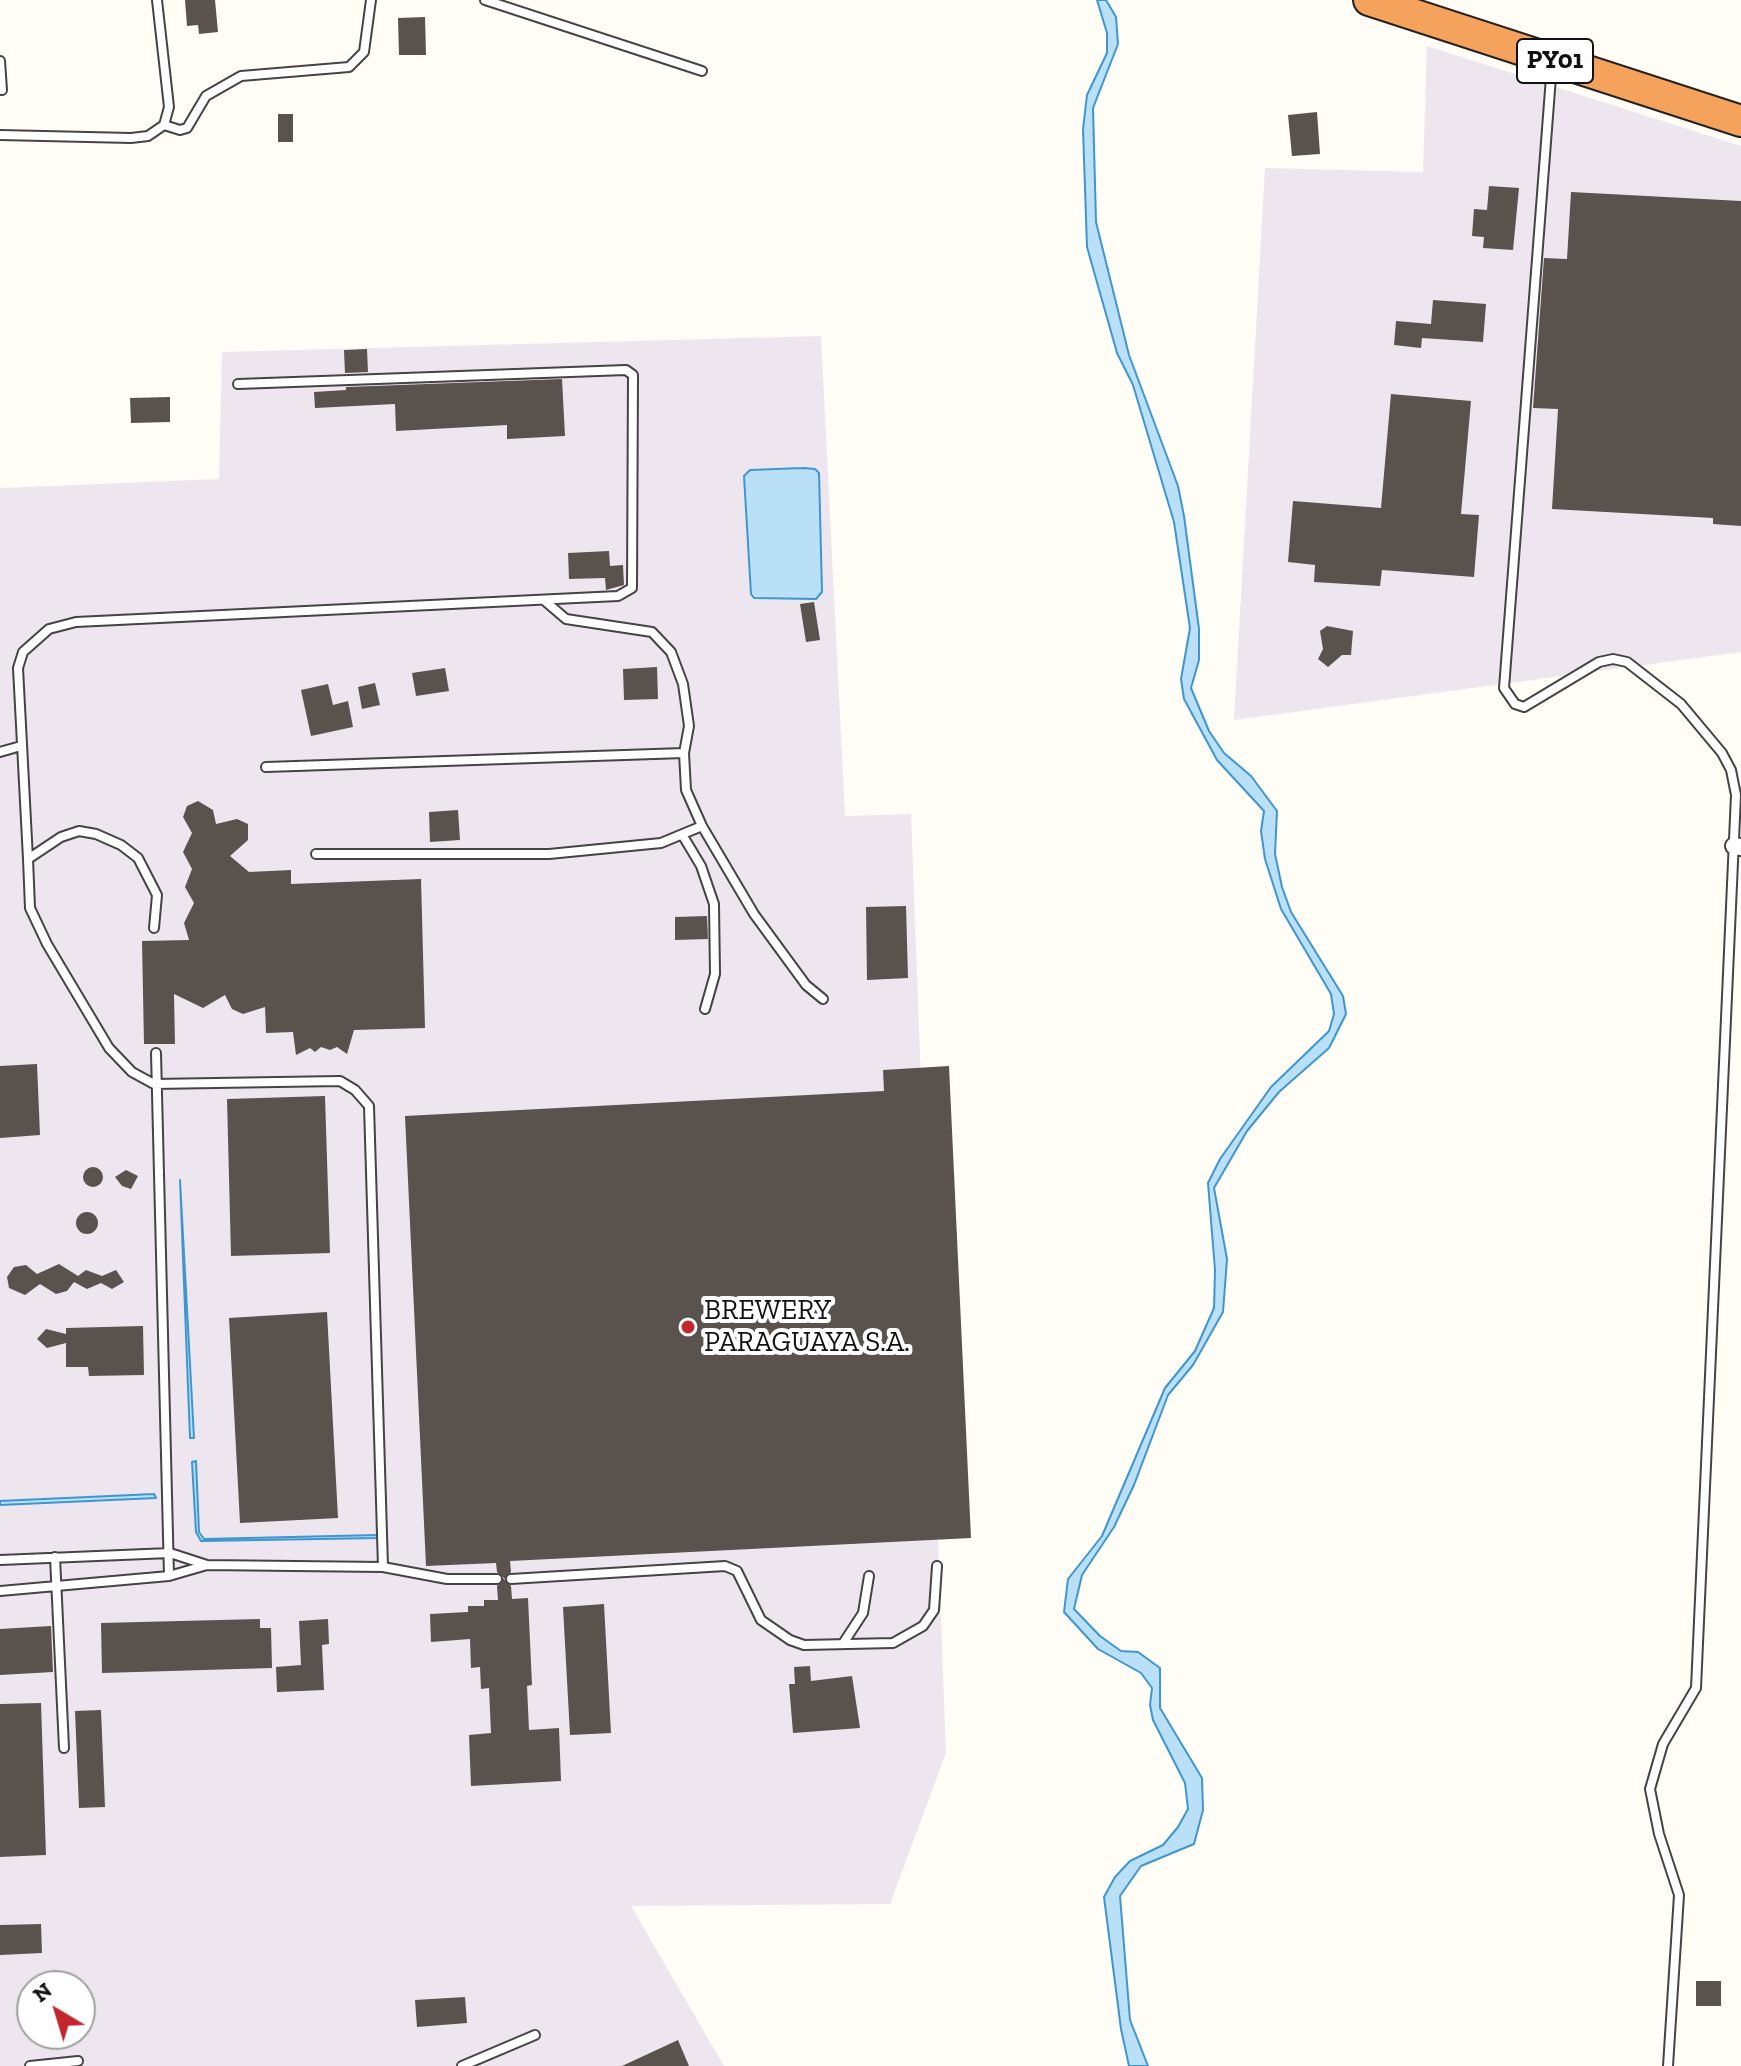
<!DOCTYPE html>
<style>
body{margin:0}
#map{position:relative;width:1741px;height:2066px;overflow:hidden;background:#fffdf5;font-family:"Zilla Slab",serif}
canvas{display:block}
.north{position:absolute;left:16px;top:1970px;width:80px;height:80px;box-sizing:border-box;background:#fff;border:2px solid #a0a0a0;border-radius:50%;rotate:322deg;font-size:22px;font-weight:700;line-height:32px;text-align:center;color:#111}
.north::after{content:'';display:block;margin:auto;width:28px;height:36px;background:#c4262e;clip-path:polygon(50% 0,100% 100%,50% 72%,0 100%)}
</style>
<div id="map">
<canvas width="1741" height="2066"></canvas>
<div class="north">N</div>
</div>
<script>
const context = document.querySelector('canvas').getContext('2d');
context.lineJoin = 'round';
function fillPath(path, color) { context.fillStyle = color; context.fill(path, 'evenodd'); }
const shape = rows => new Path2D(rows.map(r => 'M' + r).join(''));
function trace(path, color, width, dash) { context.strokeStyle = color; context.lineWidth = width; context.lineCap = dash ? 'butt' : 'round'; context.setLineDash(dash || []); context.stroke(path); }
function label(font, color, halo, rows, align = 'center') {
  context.font = font + ' "Zilla Slab",serif'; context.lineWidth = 8; context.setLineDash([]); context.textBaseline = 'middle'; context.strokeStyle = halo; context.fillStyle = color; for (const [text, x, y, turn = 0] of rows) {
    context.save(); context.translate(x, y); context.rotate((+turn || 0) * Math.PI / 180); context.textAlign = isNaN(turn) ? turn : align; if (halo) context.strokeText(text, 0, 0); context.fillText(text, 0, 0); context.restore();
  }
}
const industrial = shape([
 [1427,46,1741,146,1741,652,1234,720,1265,168,1423,172],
 [821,336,845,816,911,814,946,1753,890,1904,631,1906,724,2066,0,2066,0,488,219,479,222,352],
 [32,1986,80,1986,80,2034,32,2034]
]);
const water = shape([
 [1097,0,1106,0,1116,17,1118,44,1093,108,1096,222,1129,355,1178,486,1184,516,1199,629,1199,660,1191,688,1209,731,1224,753,1251,776,1277,811,1275,854,1282,887,1291,912,1343,996,1346,1014,1329,1048,1279,1092,1247,1131,1214,1188,1227,1259,1223,1312,1193,1365,1168,1395,1134,1485,1114,1527,1082,1575,1074,1609,1100,1636,1121,1651,1138,1652,1160,1668,1160,1708,1202,1778,1203,1810,1194,1844,1141,1866,1120,1896,1130,2020,1148,2066,1129,2066,1121,2029,1104,1897,1115,1877,1130,1861,1163,1845,1178,1827,1188,1809,1185,1783,1153,1720,1150,1705,1152,1688,1141,1673,1098,1649,1064,1612,1068,1579,1102,1536,1165,1388,1195,1351,1214,1308,1215,1270,1208,1183,1220,1159,1271,1087,1329,1031,1334,1014,1331,994,1281,909,1265,859,1261,831,1264,811,1217,760,1184,699,1181,679,1190,628,1174,522,1133,385,1117,353,1087,247,1083,129,1087,95,1107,53,1107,33,1097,0],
 [803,468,815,469,819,473,822,592,816,599,754,598,751,594,744,476,750,470,803,468],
 [180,1180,194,1438,190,1438,180,1180],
 [196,1461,199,1532,204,1539,378,1535,378,1538,201,1541,196,1532,192,1462,196,1461],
 [154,1494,156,1498,0,1505,0,1501,154,1494]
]);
const building = shape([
 [185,0,215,0,218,32,199,34,198,25,187,26],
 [425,17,426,55,399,55,398,18],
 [1317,112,1320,154,1292,156,1288,115],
 [278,114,293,114,293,142,278,142],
 [1489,186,1519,188,1513,250,1483,248,1484,237,1472,236,1474,209,1487,210],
 [1571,192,1741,201,1741,526,1713,524,1713,518,1552,509,1558,409,1533,408,1544,258,1567,259],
 [1433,300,1486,304,1483,342,1422,338,1421,348,1394,345,1396,321,1431,324],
 [367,349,368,372,345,373,344,350],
 [562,379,565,436,507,439,507,425,396,431,395,404,315,408,314,392,346,390,346,387],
 [1391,394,1471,401,1461,514,1479,515,1474,577,1382,570,1380,586,1314,582,1315,565,1288,562,1293,501,1381,508],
 [170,397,170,422,131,423,130,398],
 [609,551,610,566,623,565,624,585,606,590,605,578,569,579,568,553],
 [814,602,820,640,806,642,800,604],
 [1327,626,1353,631,1351,655,1342,655,1328,667,1318,659,1323,649,1320,631],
 [657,667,658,699,624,700,623,669],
 [445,668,449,691,416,696,412,673],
 [375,683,380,705,362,709,358,687],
 [328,684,333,705,348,701,353,727,311,736,301,690],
 [198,801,213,810,216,824,237,819,248,824,248,840,230,856,249,872,291,870,291,884,421,879,425,1028,354,1030,347,1054,337,1047,330,1050,321,1047,315,1052,310,1048,296,1055,293,1032,266,1033,265,1007,243,1014,232,1009,225,995,203,1008,174,994,175,1044,144,1044,142,941,189,940,184,923,194,903,185,887,192,869,183,852,192,833,183,817,187,806],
 [458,810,460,840,430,842,429,812],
 [906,906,908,978,867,980,866,907],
 [707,916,708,939,675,940,675,917],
 [37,1064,40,1135,0,1138,0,1066],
 [949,1066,971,1538,510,1561,511,1572,504,1579,511,1586,512,1599,528,1598,532,1685,527,1686,529,1730,559,1728,561,1781,471,1786,469,1735,491,1733,489,1688,481,1689,480,1667,471,1668,470,1639,431,1642,430,1614,468,1612,468,1606,484,1606,484,1600,498,1600,497,1586,504,1578,497,1572,496,1563,426,1566,405,1116,884,1091,883,1070],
 [325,1096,330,1253,231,1256,227,1099],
 '83 1177a10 10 0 1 1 20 0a10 10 0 1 1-20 0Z',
 [126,1170,138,1176,131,1189,122,1186,115,1177],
 '76 1223a11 11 0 1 1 22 0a11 11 0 1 1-22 0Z',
 [59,1264,78,1276,86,1270,102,1276,116,1270,124,1282,112,1289,101,1283,87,1289,74,1282,67,1291,56,1294,40,1284,25,1295,9,1288,7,1277,14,1267,26,1265,37,1274],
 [327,1312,338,1518,240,1523,229,1318],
 [143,1326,144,1375,89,1376,88,1367,66,1367,66,1343,47,1348,37,1339,46,1329,66,1334,66,1328],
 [604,1604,611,1733,570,1735,563,1607],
 [260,1619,260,1628,271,1628,272,1668,102,1673,101,1623],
 [328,1619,329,1644,322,1645,324,1690,277,1692,276,1667,301,1665,299,1621],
 [51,1626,53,1672,0,1675,0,1629],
 [810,1666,811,1681,852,1676,860,1728,793,1733,789,1684,795,1684,794,1667],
 [41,1703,46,1855,0,1857,0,1704],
 [101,1710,105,1807,79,1808,75,1711],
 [41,1924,42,1953,0,1955,0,1925],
 [1696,1981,1721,1981,1721,2006,1696,2006],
 [465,1997,467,2023,417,2027,415,2000],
 [678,2040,689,2066,622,2066]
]);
const lane = shape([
 [485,0,702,71],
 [0,61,2,90],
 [1552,64,1504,688,1515,704,1524,707,1599,662,1613,659,1627,662,1681,704,1722,753,1731,770,1736,795,1696,1688,1663,1744,1650,1789,1659,1834,1679,1895,1668,2066],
 [164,125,180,130,187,128,206,96,241,76,349,67,364,52,371,0],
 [0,135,131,138,148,136,164,125,169,107,157,0],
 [545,601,566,619,652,632,671,652,683,684,689,726,684,753,686,790,702,826,754,914,806,985,823,999],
 [0,752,21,746],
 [266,767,684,753],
 [683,836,701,866,714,904,715,974,705,1009],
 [316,854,549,854,661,843,702,826],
 [28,859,18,668,23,652,49,629,76,622,618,596,632,588,633,375,626,370,238,384],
 [156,1053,169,1576],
 [55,1557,64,1748],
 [0,1560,170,1553,207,1565],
 [383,1567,447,1579,497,1579],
 [511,1579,725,1566,737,1571,761,1620,790,1640,804,1645,893,1643,923,1626,934,1610,937,1566],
 [0,1591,169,1576,207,1565,383,1567,369,1106,355,1090,340,1081,154,1084,132,1072,109,1048,47,944,30,908,28,859,61,837,79,831,96,834,121,845,138,858,157,895,154,928],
 [844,1642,863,1613,869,1576],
 [30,2066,78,2061],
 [462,2066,535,2035]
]);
const street = shape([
 [1734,846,1741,847]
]);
const highway = shape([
 [1369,0,1741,121]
]);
const markers = [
 [688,1327,8,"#c4262e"]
];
const shields = [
 [1555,61,76]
];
const shieldNames = [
 ["PY01",1555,61]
];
const poiNames = [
 ["BREWERY",704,1311],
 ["PARAGUAYA S.A.",704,1343]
];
fillPath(industrial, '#eee6ef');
fillPath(water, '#b9e0f7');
trace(water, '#3f96cf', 2);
fillPath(building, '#5a524d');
trace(lane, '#444', 12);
trace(street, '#444', 20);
trace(highway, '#222', 34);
trace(lane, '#fff', 8);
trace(street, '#fff', 16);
trace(highway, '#f5a25d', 30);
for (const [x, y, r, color] of markers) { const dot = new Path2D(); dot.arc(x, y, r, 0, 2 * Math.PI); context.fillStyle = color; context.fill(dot); trace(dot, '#fff', 3); }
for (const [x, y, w] of shields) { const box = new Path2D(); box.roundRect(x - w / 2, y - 22, w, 44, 6); context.fillStyle = '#fff'; context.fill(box); trace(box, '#111', 2); }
label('bold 26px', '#111', null, shieldNames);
label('28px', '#111', '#fff', poiNames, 'left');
</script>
